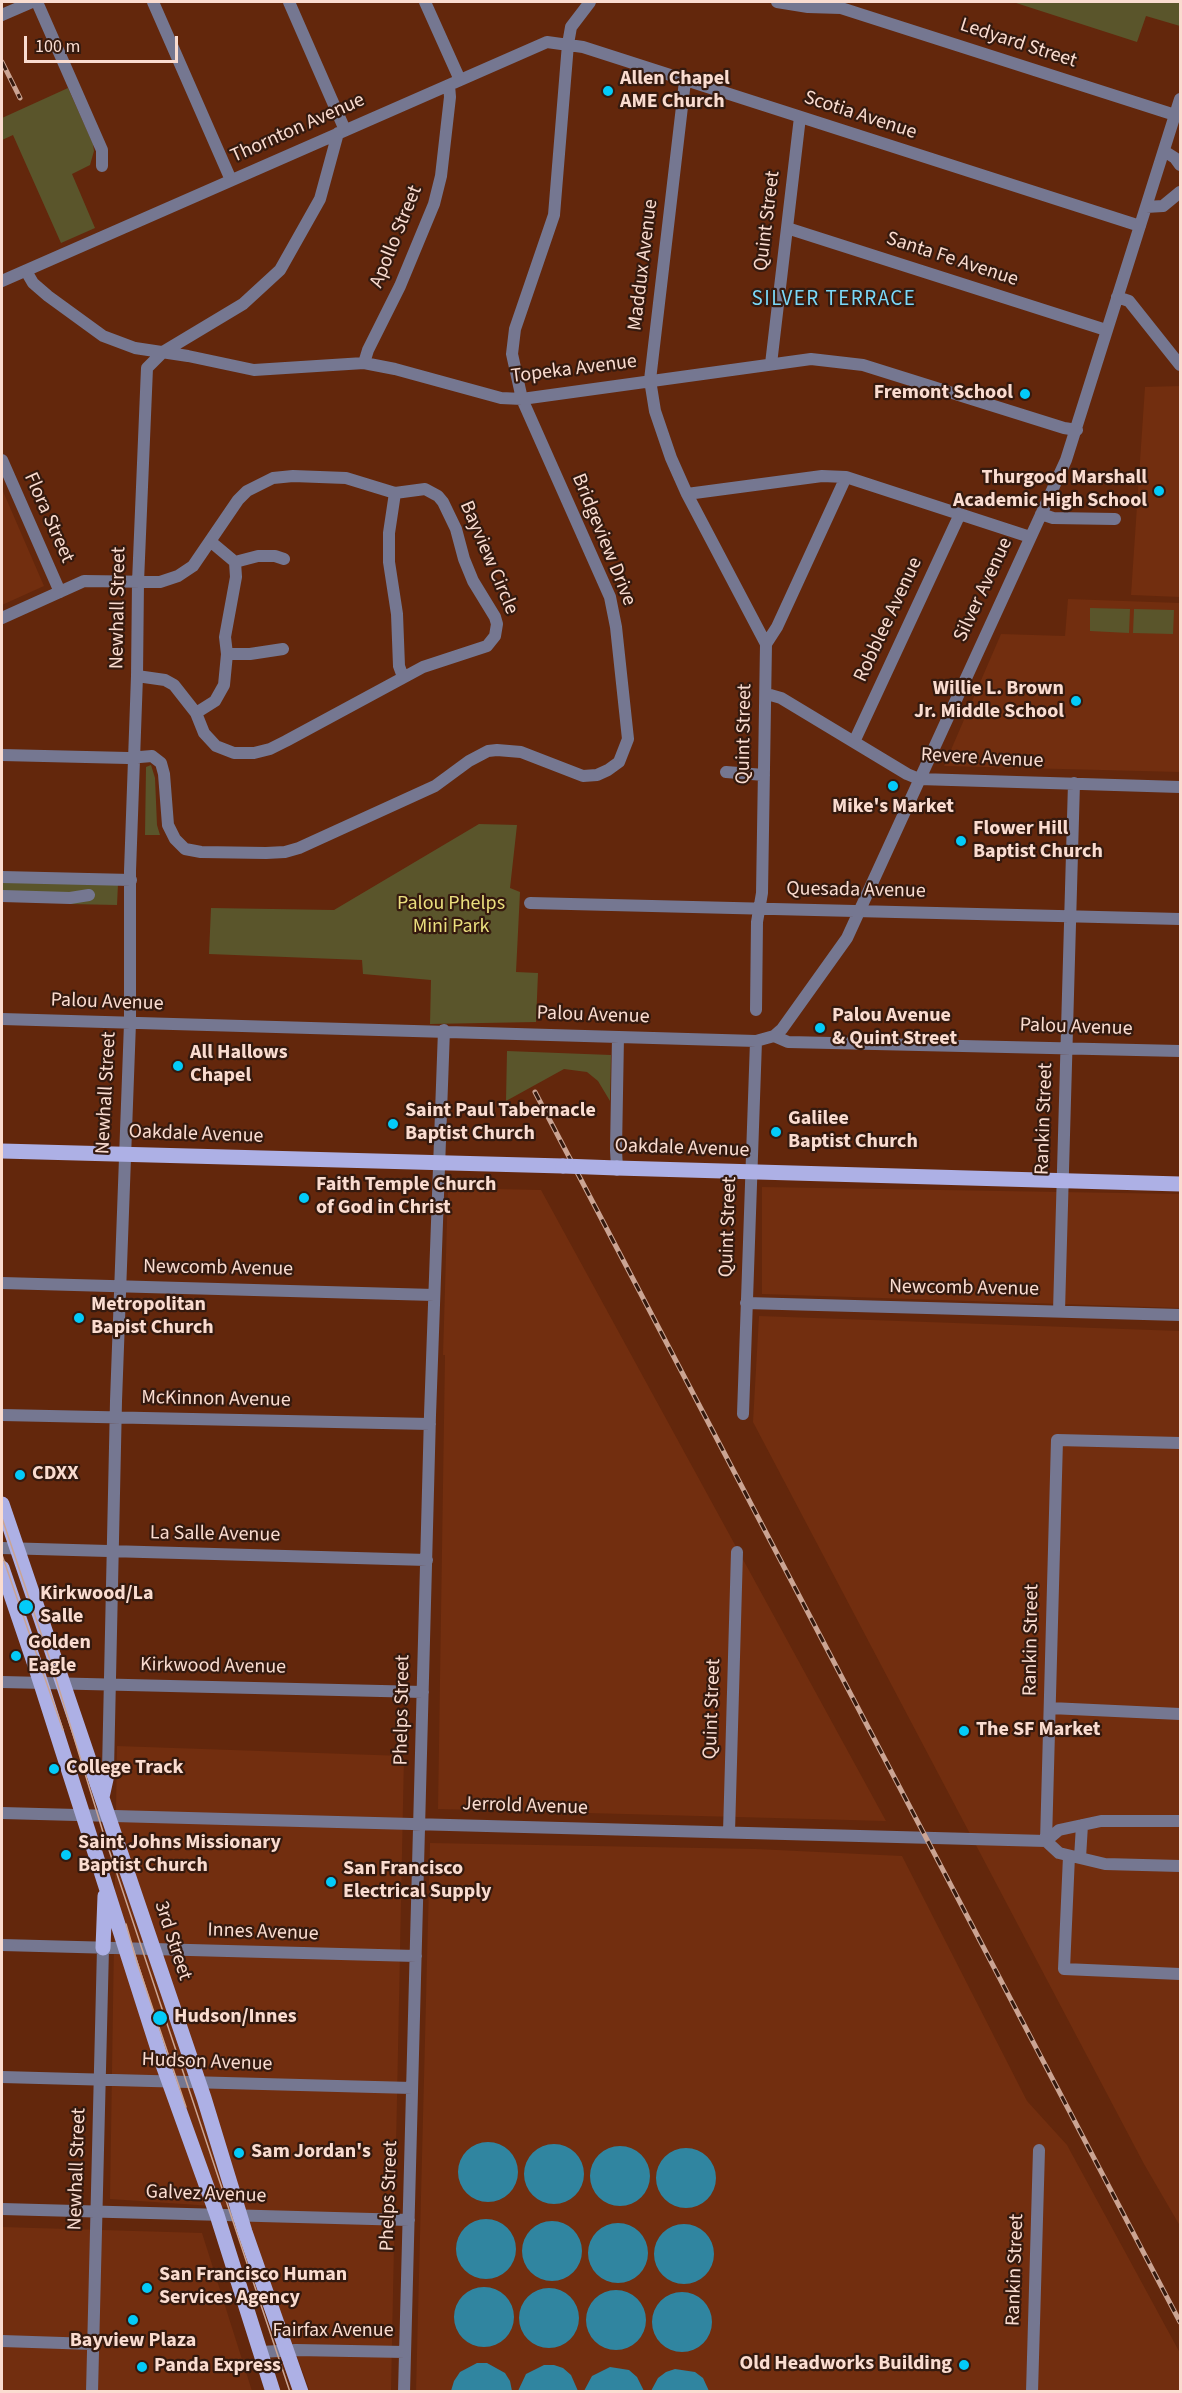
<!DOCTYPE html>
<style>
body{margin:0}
#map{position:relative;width:1182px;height:2393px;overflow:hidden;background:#63270c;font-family:"Source Sans 3",sans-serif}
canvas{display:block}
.frame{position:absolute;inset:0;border:3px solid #fadcd0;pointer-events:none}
.scale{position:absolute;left:24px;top:36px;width:154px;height:27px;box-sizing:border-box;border:3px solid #fadcd0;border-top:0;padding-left:8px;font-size:18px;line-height:21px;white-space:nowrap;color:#fadcd0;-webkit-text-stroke:4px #351a0f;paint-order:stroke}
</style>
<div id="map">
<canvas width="1182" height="2393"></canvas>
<div class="frame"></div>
<div class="scale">100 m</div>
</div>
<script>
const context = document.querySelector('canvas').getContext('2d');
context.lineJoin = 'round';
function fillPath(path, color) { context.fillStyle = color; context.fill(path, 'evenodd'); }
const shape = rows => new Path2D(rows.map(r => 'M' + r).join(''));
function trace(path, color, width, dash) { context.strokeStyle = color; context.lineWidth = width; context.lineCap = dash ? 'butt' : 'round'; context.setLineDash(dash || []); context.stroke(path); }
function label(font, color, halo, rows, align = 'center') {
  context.font = font + ' "Source Sans 3",sans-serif'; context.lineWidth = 4.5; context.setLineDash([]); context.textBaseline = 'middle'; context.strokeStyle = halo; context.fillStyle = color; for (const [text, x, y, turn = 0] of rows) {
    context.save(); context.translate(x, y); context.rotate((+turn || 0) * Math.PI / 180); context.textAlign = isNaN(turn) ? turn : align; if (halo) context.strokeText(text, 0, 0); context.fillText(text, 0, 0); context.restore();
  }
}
const built = shape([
 [1180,386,1180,597,1131,595,1145,387],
 [2,489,44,586,2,605],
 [1068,599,1180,603,1180,772,944,766,1001,634,1065,636],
 [762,1187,1180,1194,1180,1308,762,1294],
 [448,1188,541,1190,886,1821,438,1809,445,1355,443,1355],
 [759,1316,1180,1331,1180,2226,1144,2164,753,1422],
 [117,1746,404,1756,391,2391,310,2391,241,2208,110,2199],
 [430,1843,756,1849,902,1856,1027,2101,1067,2145,1180,2353,1180,2391,416,2392],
 [2,2227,202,2233,252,2391,2,2392]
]);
const green = shape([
 [1013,2,1180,2,1180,26,1146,16,1137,42],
 [68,88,93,144,94,151,90,165,72,174,95,228,61,243,13,135,2,140,2,118],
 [1090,608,1130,609,1129,633,1090,631],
 [1134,609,1174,610,1173,634,1133,633],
 [151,765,155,778,157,825,160,835,145,835,146,767],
 [479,824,517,825,510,888,520,892,516,972,538,973,536,1022,430,1024,431,980,363,974,362,960,209,954,211,908,334,910],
 [2,881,118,884,117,905,69,904,70,893,2,891],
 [507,1051,611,1055,610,1101,598,1081,587,1072,564,1069,506,1101]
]);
const water = shape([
 '458 2172a30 30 0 1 1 60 0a30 30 0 1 1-60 0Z',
 '524 2174a30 30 0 1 1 60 0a30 30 0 1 1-60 0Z',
 '590 2176a30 30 0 1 1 60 0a30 30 0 1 1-60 0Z',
 '656 2178a30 30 0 1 1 60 0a30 30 0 1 1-60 0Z',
 '456 2249a30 30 0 1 1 60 0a30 30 0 1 1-60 0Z',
 '522 2251a30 30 0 1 1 60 0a30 30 0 1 1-60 0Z',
 '588 2253a30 30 0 1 1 60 0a30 30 0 1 1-60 0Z',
 '654 2254a30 30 0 1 1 60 0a30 30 0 1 1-60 0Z',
 '454 2317a30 30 0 1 1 60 0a30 30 0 1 1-60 0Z',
 '519 2318a30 30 0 1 1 60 0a30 30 0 1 1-60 0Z',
 '586 2320a30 30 0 1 1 60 0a30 30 0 1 1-60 0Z',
 '652 2322a30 30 0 1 1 60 0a30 30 0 1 1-60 0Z',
 [477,2363,487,2363,505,2373,510,2381,512,2391,451,2391,454,2381,460,2372],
 [544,2365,554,2365,563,2368,571,2375,578,2391,518,2391,526,2374],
 [610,2367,629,2370,637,2377,644,2391,584,2391,592,2376],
 [675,2369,695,2372,703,2378,709,2391,651,2391,658,2378,666,2372]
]);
const minor = shape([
 [37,2,102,150,102,166],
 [153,2,231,180],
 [289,2,345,130],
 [425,2,460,80],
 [777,2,808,7,841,8,1175,115],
 [2,15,32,2],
 [685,81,650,380,655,411,671,458,687,494,766,644],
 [1164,151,1175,158,1180,165],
 [1146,207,1163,206,1180,192],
 [787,228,1106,330],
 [26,271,33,283,48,296,103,336,135,348,188,356,254,370,364,363,395,369,501,398,522,399,811,359,863,365,1064,428,1077,430],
 [2,281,547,42,583,47,1140,226],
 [1117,297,1129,301,1180,365],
 [364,363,368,350,400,286,434,204,441,176,450,97,449,85],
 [771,364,800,117],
 [2,460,60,592],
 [395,493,389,533,389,562,397,614,399,666,403,677],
 [687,494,822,476,846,477,1030,537],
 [1041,514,1053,518,1115,519],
 [235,562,258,556,275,556,284,559],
 [2,618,84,581,160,582,178,576,193,566,238,500,247,491,273,478,293,476,346,478,395,493,425,489,438,496,443,502,456,529,464,559,473,581,495,617,497,624,495,636,487,646,423,667,286,741,270,749,254,753,234,753,216,746,204,733,196,713,174,685,165,680,137,676],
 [227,654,250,654,283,649],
 [767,694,781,698,907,774,919,779,1180,787],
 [196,713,215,701,224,685,227,654,225,637,236,577,235,562,210,541],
 [854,742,960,514],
 [2,755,128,758,152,756,161,763,164,774,168,825,175,839,185,849,201,852,266,853,285,852,299,848,435,786,469,761,488,751,497,750,521,752,583,776,597,775,608,770,619,762,628,739,616,627,610,597,522,399,512,354,515,329,554,215,568,44,571,27,590,2],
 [726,772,764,775],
 [2,877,131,880],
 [2,896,70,898,89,895],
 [530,903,1180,919],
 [756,1010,757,922,762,893,766,644,777,627,846,477],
 [2,1019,756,1041,774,1036,782,1029,847,938,1066,460,1180,99],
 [774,1036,788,1042,1180,1051],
 [617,1168,616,1150,618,1037],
 [2,1283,434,1295],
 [746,1303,1180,1315],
 [1059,1311,1074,783],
 [743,1414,756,1041],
 [2,1415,430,1424],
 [2,1548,427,1560],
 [2,1682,423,1692],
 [1050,1708,1180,1714],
 [108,1770,116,1401,130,1023,130,871,137,676,138,582,147,368,163,352,243,304,280,270,320,199,338,133],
 [2,1813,1046,1841,1059,1853,1105,1864,1180,1866],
 [729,1832,737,1552],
 [1046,1841,1057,1440,1180,1443],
 [1046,1841,1059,1830,1101,1821,1180,1821],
 [1069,1856,1064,1969,1180,1974],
 [1080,1858,1082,1825],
 [2,1945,416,1956],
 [2,2077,412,2088],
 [2,2209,409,2220],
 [2,2341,93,2344],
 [261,2352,296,2350,405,2352],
 [92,2392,103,1948],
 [404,2392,430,1415,444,1030],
 [1032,2392,1039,2150]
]);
const major = shape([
 [2,1151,563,1166],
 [617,1168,1180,1184],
 [2,1504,204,2098,245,2232,301,2392],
 [2,1568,35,1665,163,2065,217,2215,273,2392],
 [102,1797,108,1770],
 [103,1948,105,1896]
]);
const tram = shape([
 [2,1518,52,1666,103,1832,290,2392],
 [2,1555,63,1730],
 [126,1924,137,1962,186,2107]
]);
const rail = shape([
 [2,62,20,98],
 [535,1092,1180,2322]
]);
const majorBridge = shape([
 [563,1166,617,1168]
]);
const markers = [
 [608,91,6,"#03cbf9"],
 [1025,394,6,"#03cbf9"],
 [1159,491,6,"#03cbf9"],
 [1076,701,6,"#03cbf9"],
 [893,786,6,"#03cbf9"],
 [961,841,6,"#03cbf9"],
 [820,1028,6,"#03cbf9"],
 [178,1066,6,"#03cbf9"],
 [393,1124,6,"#03cbf9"],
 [776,1132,6,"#03cbf9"],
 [304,1198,6,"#03cbf9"],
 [79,1318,6,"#03cbf9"],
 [20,1475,6,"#03cbf9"],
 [26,1607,8,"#03cbf9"],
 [16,1656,6,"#03cbf9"],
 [964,1731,6,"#03cbf9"],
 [54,1769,6,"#03cbf9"],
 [66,1855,6,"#03cbf9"],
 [331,1882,6,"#03cbf9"],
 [160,2018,8,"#03cbf9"],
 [239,2153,6,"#03cbf9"],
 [147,2288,6,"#03cbf9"],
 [133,2320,6,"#03cbf9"],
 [964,2365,6,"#03cbf9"],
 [142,2367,6,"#03cbf9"]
];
const streetNames = [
 ["Ledyard Street",1018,44,18],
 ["Scotia Avenue",860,116,18],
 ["Thornton Avenue",298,129,-24],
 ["Quint Street",768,221,-83],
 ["Apollo Street",397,237,-68],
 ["Santa Fe Avenue",952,260,18],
 ["Maddux Avenue",644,265,-83],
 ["Topeka Avenue",574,370,-7],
 ["Flora Street",48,518,66],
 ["Bridgeview Drive",603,540,68],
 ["Bayview Circle",488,558,67],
 ["Silver Avenue",984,590,-65],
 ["Newhall Street",119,608,-89],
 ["Robblee Avenue",889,620,-65],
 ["Quint Street",745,734,-89],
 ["Revere Avenue",982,759,3],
 ["Quesada Avenue",856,891,1],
 ["Palou Avenue",107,1003,2],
 ["Palou Avenue",593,1016,2],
 ["Palou Avenue",1076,1028,2],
 ["Newhall Street",107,1093,-87],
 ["Rankin Street",1045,1119,-88],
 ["Oakdale Avenue",196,1135,2],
 ["Oakdale Avenue",682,1149,2],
 ["Quint Street",729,1227,-88],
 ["Newcomb Avenue",218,1269,1],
 ["Newcomb Avenue",964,1289,1],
 ["McKinnon Avenue",216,1400,1],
 ["La Salle Avenue",215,1535,1],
 ["Rankin Street",1032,1640,-89],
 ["Kirkwood Avenue",213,1667,1],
 ["Quint Street",713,1709,-88],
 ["Phelps Street",403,1710,-89],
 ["Jerrold Avenue",525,1807,2],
 ["Innes Avenue",263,1933,2],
 ["3rd Street",172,1941,72],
 ["Hudson Avenue",207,2063,2],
 ["Newhall Street",78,2169,-88],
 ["Galvez Avenue",206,2195,2],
 ["Phelps Street",390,2196,-88],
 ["Rankin Street",1016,2270,-88],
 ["Fairfax Avenue",333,2332]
];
const poiNames = [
 ["Allen Chapel",620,80],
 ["AME Church",620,103],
 ["Fremont School",1013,394,"right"],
 ["Thurgood Marshall",1147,479,"right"],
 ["Academic High School",1147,502,"right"],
 ["Willie L. Brown",1064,690,"right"],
 ["Jr. Middle School",1064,713,"right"],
 ["Mike's Market",893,808,"center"],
 ["Flower Hill",973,830],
 ["Baptist Church",973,853],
 ["Palou Avenue",832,1017],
 ["& Quint Street",832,1040],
 ["All Hallows",190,1054],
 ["Chapel",190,1077],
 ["Saint Paul Tabernacle",405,1112],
 ["Baptist Church",405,1135],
 ["Galilee",788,1120],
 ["Baptist Church",788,1143],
 ["Faith Temple Church",316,1186],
 ["of God in Christ",316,1209],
 ["Metropolitan",91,1306],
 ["Bapist Church",91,1329],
 ["CDXX",32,1475],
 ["Kirkwood/La",40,1595],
 ["Salle",40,1618],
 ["Golden",28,1644],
 ["Eagle",28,1667],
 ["The SF Market",976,1731],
 ["College Track",66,1769],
 ["Saint Johns Missionary",78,1844],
 ["Baptist Church",78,1867],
 ["San Francisco",343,1870],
 ["Electrical Supply",343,1893],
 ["Hudson/Innes",174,2018],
 ["Sam Jordan's",251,2153],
 ["San Francisco Human",159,2276],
 ["Services Agency",159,2299],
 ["Bayview Plaza",133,2342,"center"],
 ["Old Headworks Building",952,2365,"right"],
 ["Panda Express",154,2367]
];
const parkNames = [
 ["Palou Phelps",451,905],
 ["Mini Park",451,928]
];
const neighbourhoodNames = [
 ["SILVER TERRACE",834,300]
];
fillPath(built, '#722e0f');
fillPath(green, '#5a552b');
fillPath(water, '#3085a0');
trace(minor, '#757791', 12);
trace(major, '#adb0e5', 15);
trace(tram, '#cba493', 1.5);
trace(rail, '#cba493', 5);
trace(rail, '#351a0f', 3, [9]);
trace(majorBridge, '#adb0e5', 15);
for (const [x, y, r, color] of markers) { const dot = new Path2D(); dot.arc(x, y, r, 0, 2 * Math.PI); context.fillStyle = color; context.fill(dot); trace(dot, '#351a0f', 2); }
label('20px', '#fadcd0', '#351a0f', streetNames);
label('bold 20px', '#fadcd0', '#351a0f', poiNames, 'left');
label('20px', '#ebdf7e', '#351a0f', parkNames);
context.letterSpacing = '1.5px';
label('21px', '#7bd9f9', '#351a0f', neighbourhoodNames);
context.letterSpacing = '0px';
</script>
